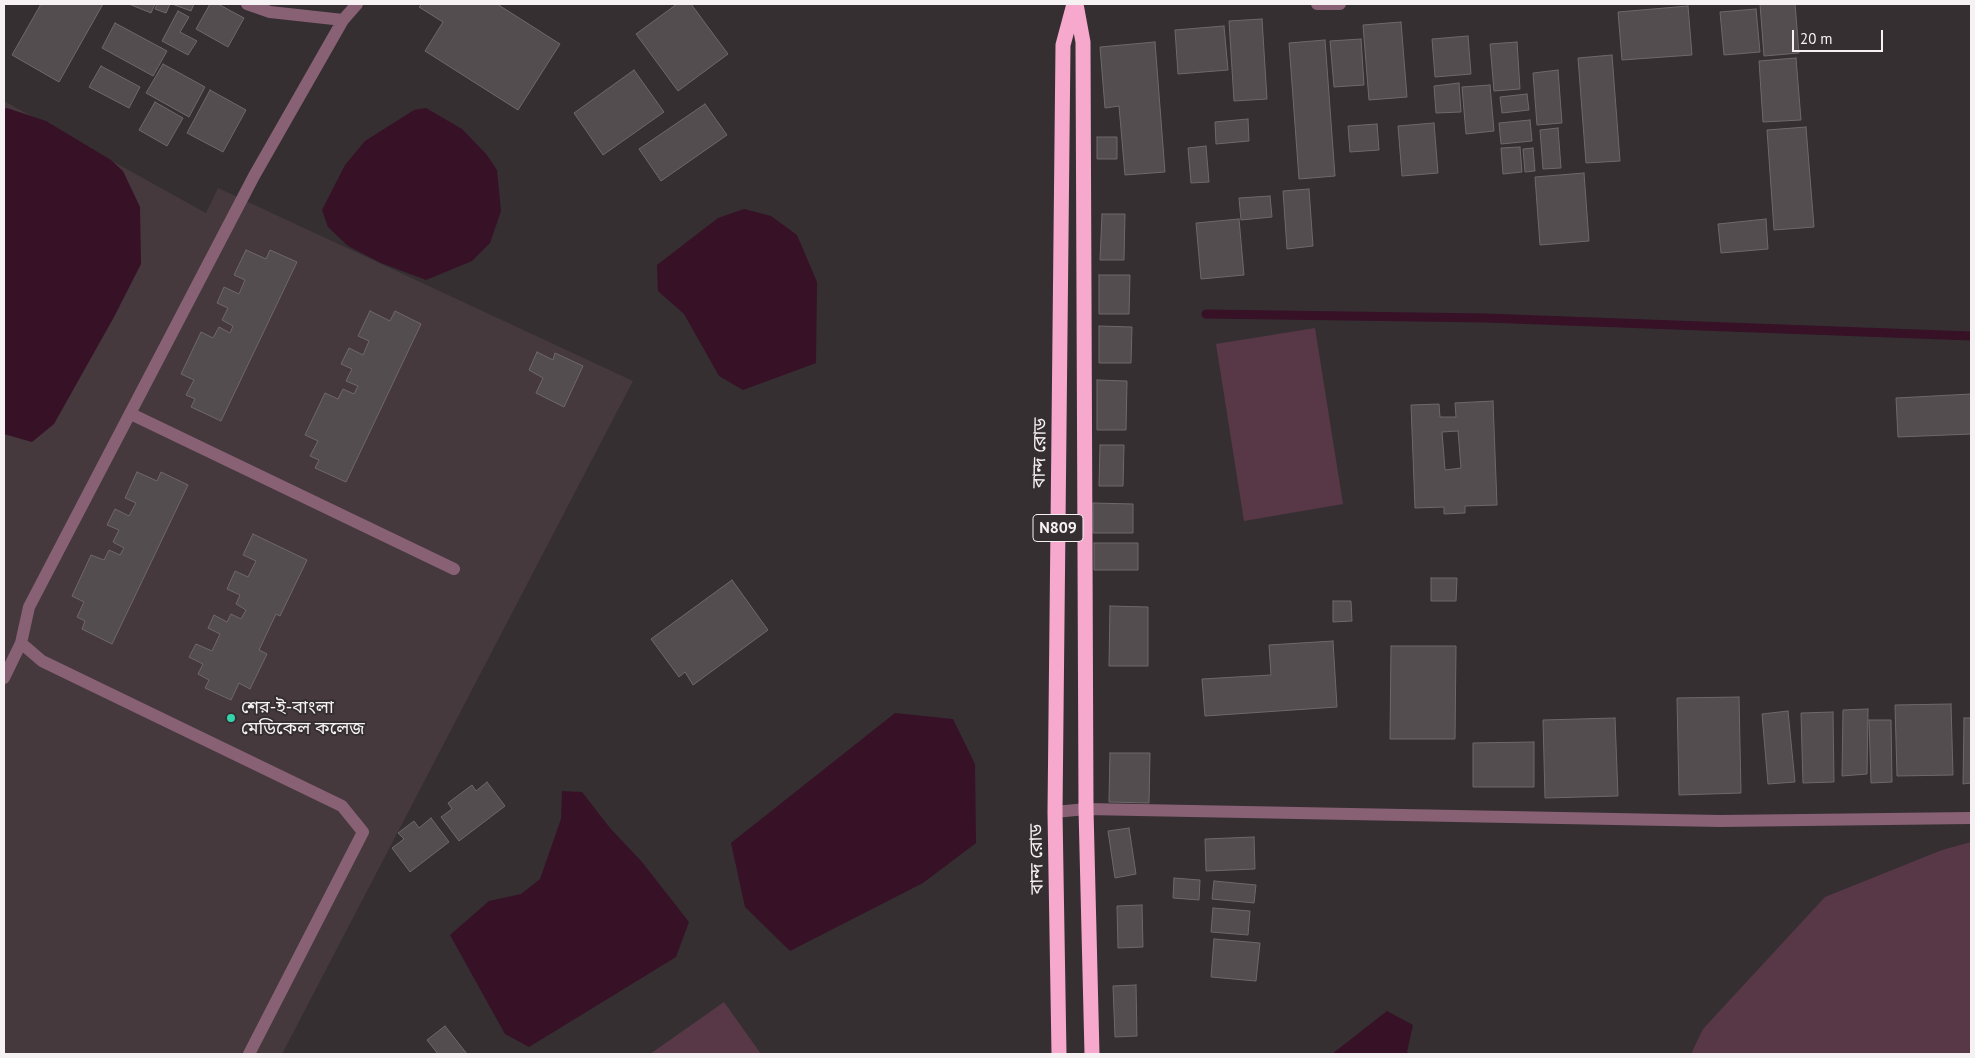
<!DOCTYPE html>
<meta charset="utf-8">
<style>
body{margin:0}
#map{position:relative;width:1975px;height:1058px;overflow:hidden;background:#352f32;font-family:"PT Sans",sans-serif}
canvas{display:block}
.frame{position:absolute;inset:0;border:5px solid #f6f2f3;pointer-events:none}
.scale{position:absolute;left:1792px;top:30px;width:91px;height:22px;box-sizing:border-box;border:2px solid #f6f2f3;border-top:0;padding-left:6px;font-size:15px;line-height:18px;white-space:nowrap;color:#f6f2f3;-webkit-text-stroke:4px #352f32;paint-order:stroke}
</style>
<div id="map">
<canvas width="1975" height="1058"></canvas>
<div class="frame"></div>
<div class="scale">20 m</div>
</div>
<script>
const context = document.querySelector('canvas').getContext('2d');
context.lineJoin = 'round';
function fillPath(path, color) { context.fillStyle = color; context.fill(path, 'evenodd'); }
const shape = rows => new Path2D(rows.map(r => 'M' + r).join(''));
function trace(path, color, width, dash) { context.strokeStyle = color; context.lineWidth = width; context.lineCap = dash ? 'butt' : 'round'; context.setLineDash(dash || []); context.stroke(path); }
function label(font, color, halo, rows, align = 'center') {
  context.font = font + ' "PT Sans","Noto Sans Bengali",sans-serif'; context.lineWidth = 4; context.setLineDash([]); context.textBaseline = 'middle'; context.strokeStyle = halo; context.fillStyle = color; for (const [text, x, y, turn = 0] of rows) {
    context.save(); context.translate(x, y); context.rotate((+turn || 0) * Math.PI / 180); context.textAlign = isNaN(turn) ? turn : align; if (halo) context.strokeText(text, 0, 0); context.fillText(text, 0, 0); context.restore();
  }
}
const built = shape([
 [4,101,206,213,218,188,633,381,282,1054,4,1054]
]);
const green = shape([
 [1315,328,1343,504,1244,521,1216,344],
 [1971,842,1971,1054,1691,1054,1703,1029,1825,897,1942,850],
 [724,1002,761,1054,650,1054]
]);
const water = shape([
 [7,108,46,121,111,160,123,171,140,207,141,264,114,317,54,424,32,442,4,434,4,109],
 [426,108,462,129,487,155,497,170,501,211,490,243,472,261,426,280,381,263,348,246,328,227,322,210,345,165,365,141,414,110],
 [744,209,771,216,797,235,817,282,816,363,743,390,719,376,684,314,658,291,657,265,718,218],
 [895,713,953,719,975,764,976,843,923,883,790,951,745,907,731,843],
 [562,791,582,792,610,828,642,862,689,922,676,957,529,1047,505,1034,450,935,489,901,521,894,540,879,561,819],
 [1387,1011,1413,1025,1407,1052,1410,1054,1332,1054]
]);
const stream = shape([
 [1206,314,1486,318,1971,336]
]);
const building = shape([
 [41,4,103,4,59,82,12,55,41,4],
 [129,4,155,4,151,13,129,4],
 [157,4,170,4,166,13,155,9,157,4],
 [172,4,194,4,191,11,172,4],
 [210,4,218,4,244,18,228,47,196,29,210,4],
 [422,4,497,4,560,44,518,110,425,51,443,22,419,7,422,4],
 [677,4,691,4,728,54,678,91,636,34,677,4],
 [1760,4,1795,4,1799,53,1764,56,1760,4],
 [1688,6,1692,55,1622,60,1618,12,1688,6],
 [1756,9,1760,52,1724,55,1720,12,1756,9],
 [178,11,189,17,180,32,197,41,188,55,162,41,178,11],
 [1262,19,1267,99,1234,101,1229,21,1262,19],
 [1401,22,1407,97,1369,100,1363,25,1401,22],
 [115,23,167,51,153,76,102,48,115,23],
 [1224,26,1228,70,1178,74,1175,30,1224,26],
 [1468,36,1471,74,1435,77,1432,39,1468,36],
 [1361,39,1364,85,1334,87,1330,41,1361,39],
 [1325,40,1335,176,1299,179,1289,43,1325,40],
 [1155,42,1165,172,1125,175,1119,106,1105,108,1100,47,1155,42],
 [1517,42,1520,89,1494,91,1490,44,1517,42],
 [1612,55,1620,161,1586,163,1578,58,1612,55],
 [1796,58,1801,120,1763,122,1759,61,1796,58],
 [163,64,205,87,189,117,146,93,163,64],
 [101,66,140,87,129,108,89,87,101,66],
 [634,70,664,112,603,155,574,113,634,70],
 [1558,70,1562,123,1537,125,1533,73,1558,70],
 [1459,83,1461,112,1436,113,1434,86,1459,83],
 [1490,85,1494,131,1466,134,1462,87,1490,85],
 [210,90,246,110,223,152,187,133,210,90],
 [1527,94,1529,110,1502,113,1500,97,1527,94],
 [155,102,183,118,167,146,139,130,155,102],
 [705,104,727,135,661,181,639,149,705,104],
 [1248,119,1249,141,1216,144,1215,122,1248,119],
 [1530,120,1532,141,1501,144,1499,123,1530,120],
 [1434,123,1438,173,1402,176,1398,126,1434,123],
 [1377,124,1379,150,1350,152,1348,126,1377,124],
 [1806,127,1814,227,1774,230,1767,130,1806,127],
 [1558,128,1561,168,1543,169,1540,130,1558,128],
 [1097,137,1117,137,1117,159,1097,159,1097,137],
 [1206,146,1209,182,1191,183,1188,148,1206,146],
 [1520,147,1522,172,1503,174,1501,148,1520,147],
 [1533,148,1535,171,1525,172,1523,149,1533,148],
 [1584,173,1589,241,1540,245,1535,177,1584,173],
 [1309,189,1313,246,1287,249,1283,191,1309,189],
 [1270,196,1272,217,1241,220,1239,198,1270,196],
 [1102,214,1125,214,1124,260,1100,260,1102,214],
 [1239,219,1244,275,1201,279,1196,223,1239,219],
 [1766,219,1768,249,1721,253,1718,224,1766,219],
 [246,250,266,259,270,250,297,262,221,421,191,407,195,399,186,395,194,380,181,374,201,332,213,338,219,327,230,333,233,326,222,320,228,308,217,303,224,287,239,294,245,280,234,275,246,250],
 [1099,275,1130,275,1129,314,1099,314,1099,275],
 [370,311,390,321,395,311,421,324,346,482,315,468,319,460,310,456,318,441,305,435,325,393,338,399,343,389,354,394,358,386,346,381,352,369,341,364,349,348,363,355,369,341,358,336,370,311],
 [1099,326,1132,327,1131,363,1099,363,1099,326],
 [537,352,553,360,555,353,583,366,564,407,536,393,543,378,529,370,537,352],
 [1097,380,1127,381,1126,430,1097,430,1097,380],
 [1971,394,1971,434,1898,437,1896,398,1971,394],
 [1493,401,1497,505,1465,506,1465,513,1444,514,1444,507,1415,508,1411,405,1439,404,1440,417,1456,417,1455,403,1493,401],
 [1458,431,1461,468,1445,470,1442,432,1458,431],
 [1100,445,1124,445,1123,486,1099,486,1100,445],
 [137,472,157,481,161,472,188,485,112,644,82,629,85,621,77,617,84,602,72,596,91,555,104,560,109,550,120,555,124,548,113,542,119,530,107,525,115,509,129,516,136,503,125,498,137,472],
 [1093,503,1133,504,1133,533,1093,533,1093,503],
 [253,534,307,560,280,616,276,614,259,650,267,654,250,689,239,683,231,700,205,688,209,680,198,674,203,664,189,657,196,644,212,651,220,634,208,628,214,615,227,622,231,614,241,619,246,610,236,604,240,595,227,589,235,571,248,577,256,561,243,555,253,534],
 [1094,543,1138,543,1138,570,1094,570,1094,543],
 [1431,578,1457,578,1456,601,1431,601,1431,578],
 [732,580,768,630,693,685,685,672,679,677,651,639,732,580],
 [1333,601,1351,601,1352,621,1333,622,1333,601],
 [1110,606,1148,607,1148,666,1109,666,1110,606],
 [1333,641,1337,707,1205,716,1202,679,1271,675,1269,645,1333,641],
 [1391,646,1456,646,1455,739,1390,739,1391,646],
 [1739,697,1741,793,1679,795,1677,698,1739,697],
 [1951,704,1953,775,1897,776,1895,705,1951,704],
 [1868,709,1867,774,1842,776,1843,710,1868,709],
 [1788,711,1795,782,1768,784,1762,714,1788,711],
 [1833,712,1834,782,1803,783,1801,713,1833,712],
 [1615,718,1618,796,1545,798,1543,720,1615,718],
 [1964,718,1971,718,1971,783,1963,784,1964,718],
 [1869,720,1891,720,1892,782,1871,783,1869,720],
 [1534,742,1534,787,1473,787,1473,743,1534,742],
 [1110,753,1150,753,1149,803,1109,802,1110,753],
 [487,782,505,806,459,841,441,817,452,809,448,803,472,785,476,791,487,782],
 [431,818,449,842,410,872,392,848,404,839,398,833,414,821,419,828,431,818],
 [1129,828,1136,874,1115,878,1108,831,1129,828],
 [1254,837,1255,869,1206,871,1205,839,1254,837],
 [1174,878,1200,880,1199,900,1173,898,1174,878],
 [1214,881,1256,885,1254,903,1212,899,1214,881],
 [1142,905,1143,947,1118,948,1117,906,1142,905],
 [1213,908,1250,911,1248,935,1211,932,1213,908],
 [1214,939,1260,943,1256,981,1211,977,1214,939],
 [1136,985,1137,1036,1115,1037,1113,986,1136,985],
 [445,1026,467,1054,438,1054,427,1040,445,1026]
]);
const minor = shape([
 [247,4,270,12,343,20],
 [1317,4,1340,4],
 [131,414,454,569],
 [4,678,21,643],
 [1055,812,1086,809,1720,821,1971,818],
 [249,1054,363,832,342,806,42,661,21,643,29,607,254,176,343,20,357,4]
]);
const highway = shape([
 [1076,4,1083,42,1086,809,1092,1054],
 [1059,1054,1055,812,1063,45,1074,4]
]);
const markers = [
 [231,718,5,"#32d4a9"]
];
const shields = [
 [1058,528,50]
];
const shieldNames = [
 ["N809",1058,528]
];
const streetNames = [
 ["বান্দ রোড",1040,453,-89],
 ["বান্দ রোড",1037,859,-91]
];
const poiNames = [
 ["শের-ই-বাংলা",241,708],
 ["মেডিকেল কলেজ",241,729]
];
fillPath(built, '#45393e');
fillPath(green, '#583847');
fillPath(water, '#371126');
trace(stream, '#371126', 9);
fillPath(building, '#534d4f');
trace(building, '#6f686b', 1);
trace(minor, '#896174', 12);
trace(highway, '#f6a8cd', 15);
for (const [x, y, r, color] of markers) { const dot = new Path2D(); dot.arc(x, y, r, 0, 2 * Math.PI); context.fillStyle = color; context.fill(dot); trace(dot, '#352f32', 2); }
for (const [x, y, w] of shields) { const box = new Path2D(); box.roundRect(x - w / 2, y - 13.5, w, 27, 4); context.fillStyle = '#352f32'; context.fill(box); trace(box, '#f6f2f3', 1); }
label('bold 16px', '#f6f2f3', null, shieldNames);
label('18px', '#f6f2f3', '#352f32', streetNames);
label('18px', '#f6f2f3', '#352f32', poiNames, 'left');
</script>
